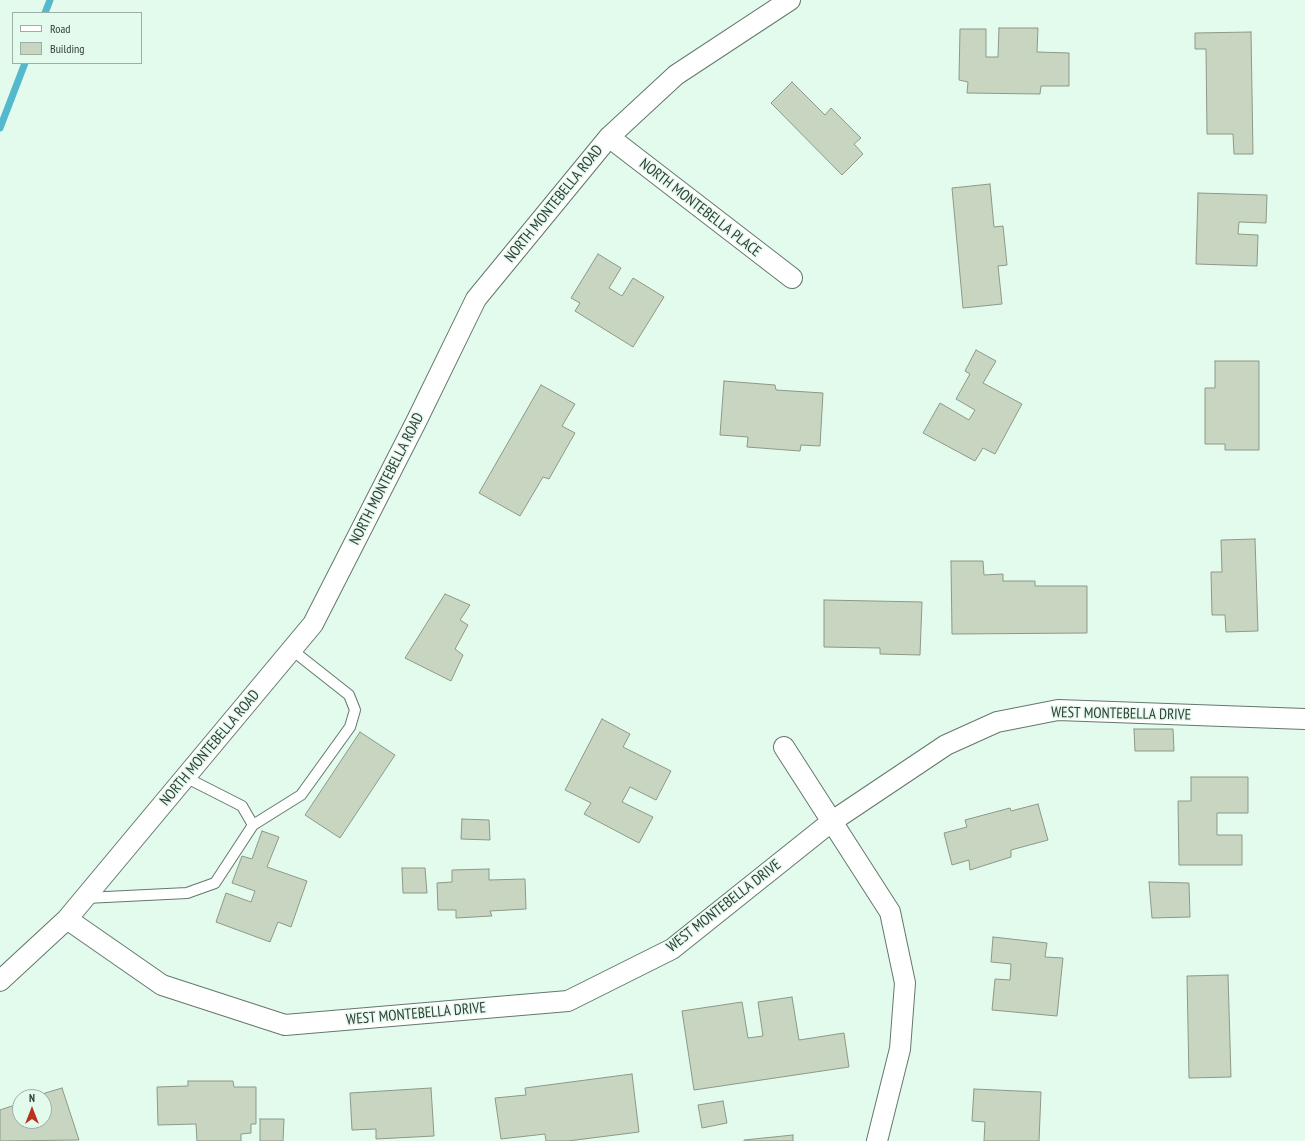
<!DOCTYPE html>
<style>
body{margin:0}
#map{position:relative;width:1305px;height:1141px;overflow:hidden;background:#e3fbed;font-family:"PT Sans Narrow",sans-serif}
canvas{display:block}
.legend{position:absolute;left:12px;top:12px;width:130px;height:52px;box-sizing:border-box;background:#e3fbed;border:1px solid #9dafa5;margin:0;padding:5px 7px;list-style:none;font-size:12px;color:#343d38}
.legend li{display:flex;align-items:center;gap:8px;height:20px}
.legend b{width:20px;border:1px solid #9dafa5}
.north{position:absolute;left:12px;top:1089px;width:40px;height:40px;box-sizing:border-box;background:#e3fbed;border:1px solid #9dafa5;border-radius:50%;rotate:0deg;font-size:11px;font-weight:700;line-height:16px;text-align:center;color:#343d38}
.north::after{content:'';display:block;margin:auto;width:14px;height:18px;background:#bc301f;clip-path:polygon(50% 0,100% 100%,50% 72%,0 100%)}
</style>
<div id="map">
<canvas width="1305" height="1141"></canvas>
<ul class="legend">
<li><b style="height:5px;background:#fff"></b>Road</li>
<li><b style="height:11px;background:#c8d5c1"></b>Building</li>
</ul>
<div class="north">N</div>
</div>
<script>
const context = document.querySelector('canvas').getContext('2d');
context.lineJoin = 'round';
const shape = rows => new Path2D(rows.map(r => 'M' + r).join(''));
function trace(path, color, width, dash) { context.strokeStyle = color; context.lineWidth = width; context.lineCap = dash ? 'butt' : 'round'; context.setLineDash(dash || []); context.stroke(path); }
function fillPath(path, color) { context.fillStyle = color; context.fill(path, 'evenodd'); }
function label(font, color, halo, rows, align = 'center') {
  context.font = font + ' "PT Sans Narrow",sans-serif'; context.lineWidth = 3; context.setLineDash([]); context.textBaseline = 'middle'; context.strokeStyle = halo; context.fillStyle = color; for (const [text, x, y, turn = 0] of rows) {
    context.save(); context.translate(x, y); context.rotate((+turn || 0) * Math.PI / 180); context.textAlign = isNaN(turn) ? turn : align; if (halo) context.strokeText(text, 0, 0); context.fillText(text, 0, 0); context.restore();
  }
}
const stream = shape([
 [45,13,50,0],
 [0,128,25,63]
]);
const building = shape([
 [999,28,1038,28,1037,52,1069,53,1069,86,1041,86,1040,94,967,93,968,82,959,80,960,29,986,29,986,57,998,57,999,28],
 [1251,32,1253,154,1234,154,1233,134,1207,134,1206,49,1195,49,1195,33,1251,32],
 [792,82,825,115,831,108,861,138,854,144,863,154,842,175,771,103,792,82],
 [990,184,994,227,1003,226,1007,265,998,266,1002,304,963,308,952,188,990,184],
 [1198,193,1267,195,1266,223,1239,222,1238,234,1258,235,1257,266,1196,264,1198,193],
 [598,254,621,268,609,288,622,296,633,278,664,297,633,347,575,311,580,303,571,298,598,254],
 [976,350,996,361,983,383,1022,404,995,454,983,448,975,461,923,433,940,403,969,420,975,410,956,399,970,374,965,371,976,350],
 [1215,361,1259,361,1259,450,1225,450,1225,444,1205,444,1205,388,1215,388,1215,361],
 [724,381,775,385,776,390,823,393,820,446,801,445,800,451,747,447,748,437,720,435,724,381],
 [541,385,575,404,562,426,575,433,549,479,543,477,520,516,479,493,541,385],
 [1255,539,1258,631,1226,632,1225,615,1212,615,1211,572,1222,572,1221,540,1255,539],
 [951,561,983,561,984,575,1003,574,1003,581,1035,581,1035,586,1087,586,1087,633,952,634,951,561],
 [445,594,470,605,460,620,468,625,455,649,463,655,451,681,405,658,445,594],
 [824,600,922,602,920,655,880,654,880,648,824,647,824,600],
 [602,719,630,734,623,747,671,771,656,800,630,787,622,802,653,817,639,843,584,814,591,803,565,790,602,719],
 [1134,729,1173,729,1174,751,1135,751,1134,729],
 [360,732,395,755,340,838,305,815,360,732],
 [1191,777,1248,777,1248,813,1217,813,1217,835,1242,835,1242,865,1179,865,1178,801,1191,801,1191,777],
 [1038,804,1048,840,1011,850,1011,857,970,870,969,860,952,865,944,833,967,827,965,820,1010,808,1011,811,1038,804],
 [462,819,489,820,490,840,461,839,462,819],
 [262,831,279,837,267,867,307,881,291,927,278,922,270,942,216,922,226,893,251,902,255,891,232,883,242,856,252,859,262,831],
 [402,868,425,868,427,893,403,893,402,868],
 [489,869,489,880,525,879,526,909,490,911,492,916,456,918,456,910,438,910,437,883,452,882,452,870,489,869],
 [1149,882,1189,883,1190,917,1152,918,1149,882],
 [993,937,1047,943,1045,957,1063,958,1057,1016,992,1010,995,979,1010,980,1011,964,991,962,993,937],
 [1228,975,1231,1077,1189,1078,1187,976,1228,975],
 [792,997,799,1040,844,1033,849,1067,694,1090,682,1011,742,1002,748,1038,763,1036,758,1002,792,997],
 [632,1074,639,1132,568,1141,546,1141,545,1134,501,1139,495,1098,526,1095,525,1088,632,1074],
 [188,1081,233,1081,234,1087,256,1087,256,1124,251,1124,251,1133,241,1134,241,1141,197,1141,196,1124,158,1125,157,1087,188,1086,188,1081],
 [62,1088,79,1140,0,1141,0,1110,18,1104,20,1110,20,1121,24,1121,25,1125,38,1121,44,1121,44,1097,32,1097,62,1088],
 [431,1088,434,1136,376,1139,376,1129,352,1130,350,1093,431,1088],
 [974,1089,1041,1092,1039,1141,984,1141,985,1122,972,1121,974,1089],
 [723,1101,727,1123,702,1128,698,1105,723,1101],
 [260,1119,284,1119,283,1141,260,1141,260,1119],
 [793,1135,793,1141,744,1141,744,1140,793,1135]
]);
const lane = shape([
 [185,777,242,806,253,825],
 [86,898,187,893,215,883,253,825,301,795,350,727,355,710,349,695,292,650]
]);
const street = shape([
 [609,137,792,278],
 [784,747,890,912,905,983,900,1049,877,1141],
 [67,919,162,985,285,1025,568,1001,672,949,831,822,946,745,997,722,1058,710,1305,719],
 [0,981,67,919,313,624,417,420,476,299,609,137,676,75,790,0]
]);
const streetNames = [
 ["NORTH MONTEBELLA ROAD",554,204,-51],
 ["NORTH MONTEBELLA PLACE",700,208,38],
 ["NORTH MONTEBELLA ROAD",387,479,-63],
 ["WEST MONTEBELLA DRIVE",1121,714,1],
 ["NORTH MONTEBELLA ROAD",210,748,-50],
 ["WEST MONTEBELLA DRIVE",724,906,-38],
 ["WEST MONTEBELLA DRIVE",416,1014,-5]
];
trace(stream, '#55b9cd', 7);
fillPath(building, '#c8d5c1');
trace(building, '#8d9986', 1);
trace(lane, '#64786d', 12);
trace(street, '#64786d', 22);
trace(lane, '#fff', 10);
trace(street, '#fff', 20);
label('15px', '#343d38', '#e3fbed', streetNames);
</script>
